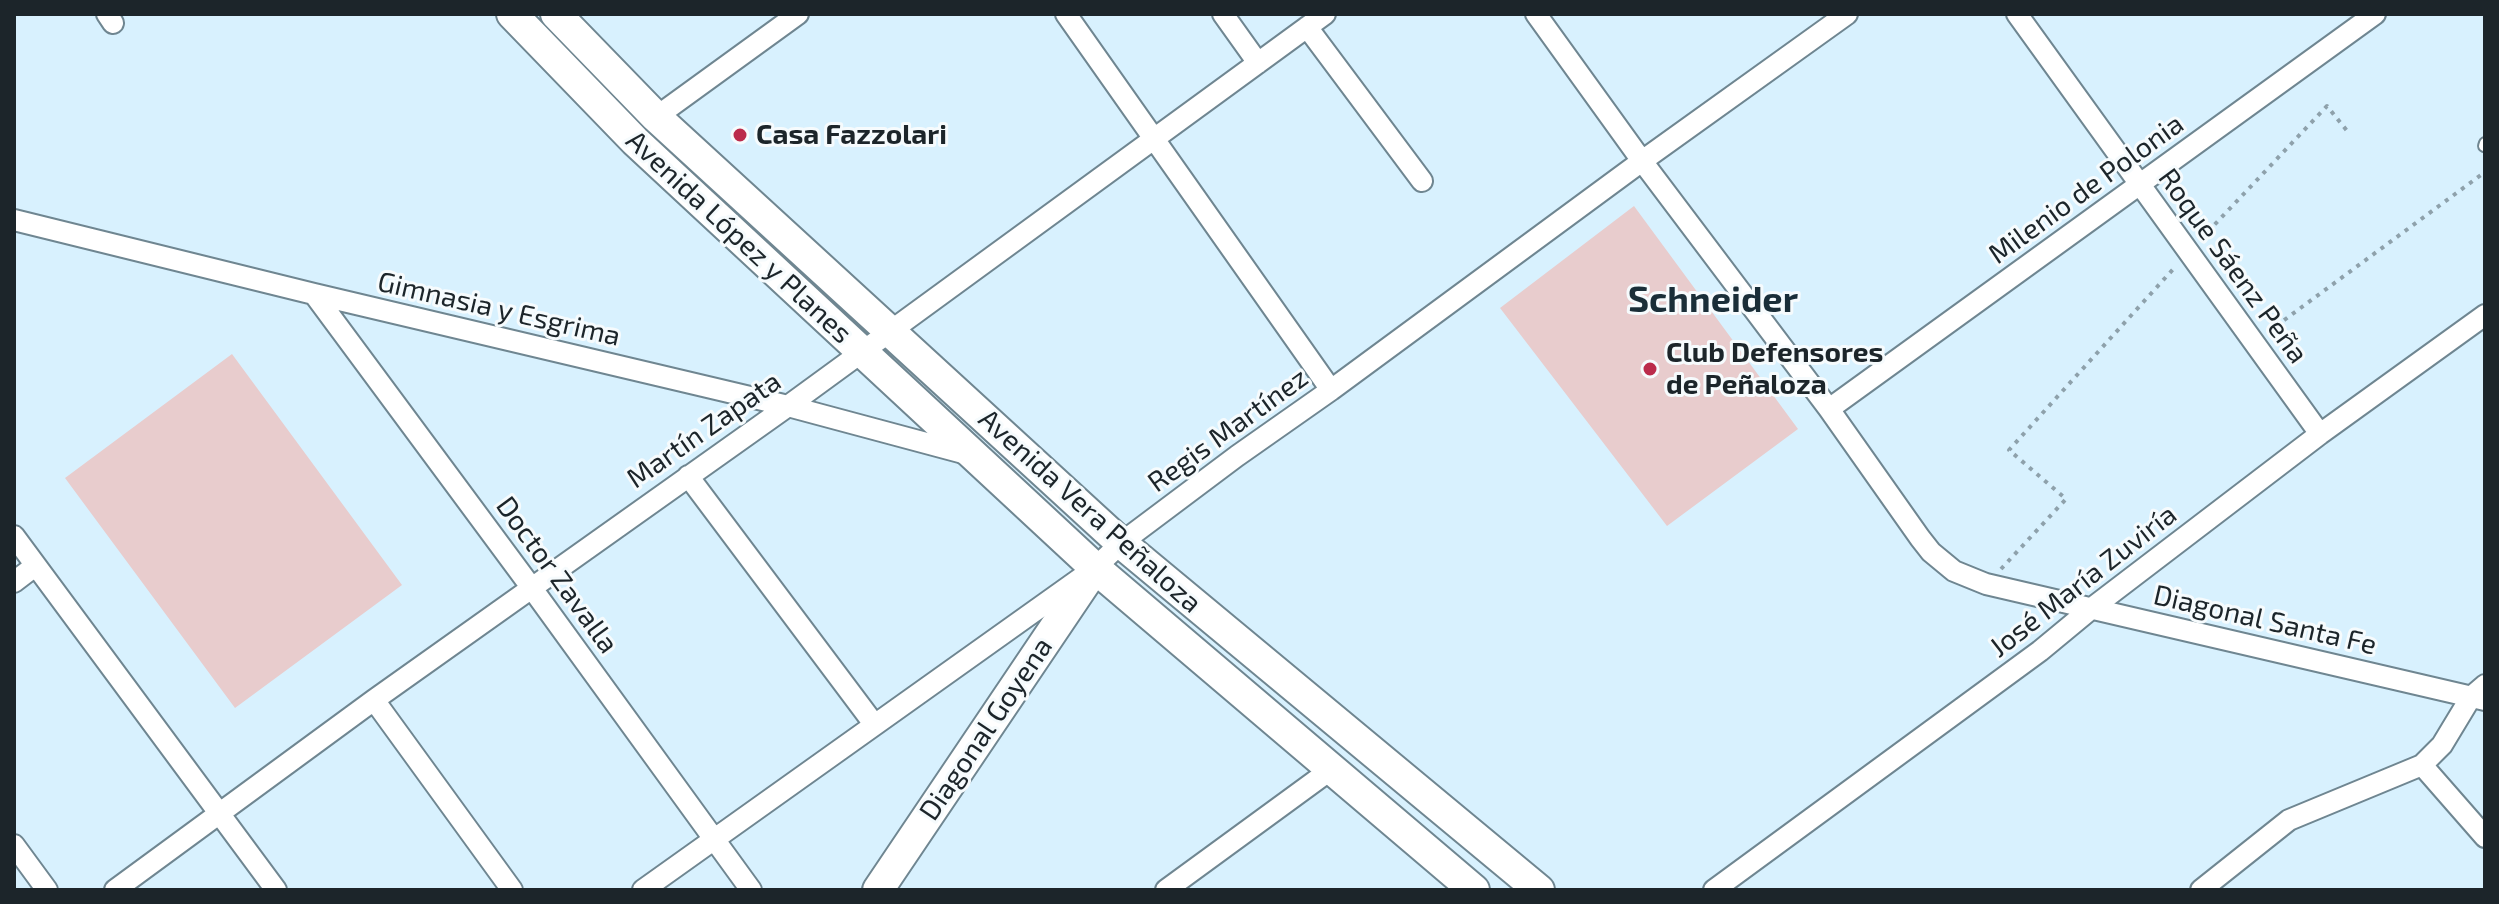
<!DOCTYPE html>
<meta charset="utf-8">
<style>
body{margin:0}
#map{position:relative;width:2499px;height:904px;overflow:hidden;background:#d8f1fe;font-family:"Exo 2",sans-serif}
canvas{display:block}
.frame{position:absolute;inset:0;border:16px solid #1c252a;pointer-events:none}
</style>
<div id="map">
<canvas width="2499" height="904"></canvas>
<div class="frame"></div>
</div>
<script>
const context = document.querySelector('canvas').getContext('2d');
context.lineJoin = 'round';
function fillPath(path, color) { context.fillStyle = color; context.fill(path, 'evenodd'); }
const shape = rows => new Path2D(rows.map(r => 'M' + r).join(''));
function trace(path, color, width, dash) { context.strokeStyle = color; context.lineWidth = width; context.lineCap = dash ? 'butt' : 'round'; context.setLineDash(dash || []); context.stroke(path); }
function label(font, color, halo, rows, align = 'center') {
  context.font = font + ' "Exo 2",sans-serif'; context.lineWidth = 6; context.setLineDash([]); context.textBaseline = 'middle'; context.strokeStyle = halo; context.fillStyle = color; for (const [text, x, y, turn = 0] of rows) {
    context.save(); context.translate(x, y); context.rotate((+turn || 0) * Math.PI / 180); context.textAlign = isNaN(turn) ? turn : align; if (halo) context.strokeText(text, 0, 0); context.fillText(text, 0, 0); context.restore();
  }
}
const green = shape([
 [1634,206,1798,429,1667,526,1500,308],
 [232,354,402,585,235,708,65,478]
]);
const path = shape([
 [2201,239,2327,106,2348,132],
 [2268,332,2485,172],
 [2001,569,2066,499,2009,450,2176,266]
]);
const lane = shape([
 [2484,146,2485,143]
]);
const street = shape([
 [107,14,113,23],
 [1066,14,1331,390],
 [1223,14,1258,63],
 [1536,14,1642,161,1829,409,1920,538,1931,552,1954,571,1986,584,2485,700],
 [2017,14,2320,434],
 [1307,27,1422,181],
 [656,117,798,14],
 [14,220,314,294,788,406,967,454],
 [314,294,531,587,751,890],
 [1829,409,2375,14],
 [688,476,874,724],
 [14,536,276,890],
 [14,582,35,566],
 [374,700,512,890],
 [2422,765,2485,837],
 [14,845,47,890],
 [115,890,374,700,788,406,1325,14],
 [643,890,1095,568,1121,543,1237,456,1331,390,1642,161,1847,14],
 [1166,890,1333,768],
 [1714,890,2040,651,2092,608,2320,434,2485,315],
 [2201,890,2289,820,2422,765,2442,745,2471,697,2485,685]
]);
const secondary = shape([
 [512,14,635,141,1095,568,1474,890],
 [556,14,656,117,1121,543,1539,890],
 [878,890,1095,568]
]);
const markers = [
 [740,135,8,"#bb2b4b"],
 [1650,369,8,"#bb2b4b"]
];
const poiNames = [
 ["Casa Fazzolari",756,135],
 ["Club Defensores",1666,353],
 ["de Peñaloza",1666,385]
];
const streetNames = [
 ["Milenio de Polonia",2086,189,-36],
 ["Avenida López y Planes",739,237,43],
 ["Roque Sáenz Peña",2233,266,54],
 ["Gimnasia y Esgrima",499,309,13],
 ["Martín Zapata",704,430,-35],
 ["Regis Martínez",1228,430,-36],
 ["Avenida Vera Peñaloza",1090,511,42],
 ["Doctor Zavalla",557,575,54],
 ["José María Zuviría",2083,581,-38],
 ["Diagonal Santa Fe",2265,620,13],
 ["Diagonal Goyena",986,729,-56]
];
const districtNames = [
 ["Schneider",1713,300]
];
fillPath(green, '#e8cccd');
trace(lane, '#6f8691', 14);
trace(street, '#6f8691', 24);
trace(secondary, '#6f8691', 34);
trace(path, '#8ea1ab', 4, [4, 6]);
trace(lane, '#fff', 10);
trace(street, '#fff', 20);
trace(secondary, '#fff', 30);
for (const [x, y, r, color] of markers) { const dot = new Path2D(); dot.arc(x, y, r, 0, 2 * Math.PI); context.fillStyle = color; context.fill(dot); trace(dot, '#f6fbfd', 3); }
label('bold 28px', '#1c252a', '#f6fbfd', poiNames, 'left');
label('28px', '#1c252a', '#f6fbfd', streetNames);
label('bold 36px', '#1a2e38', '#f6fbfd', districtNames);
</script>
